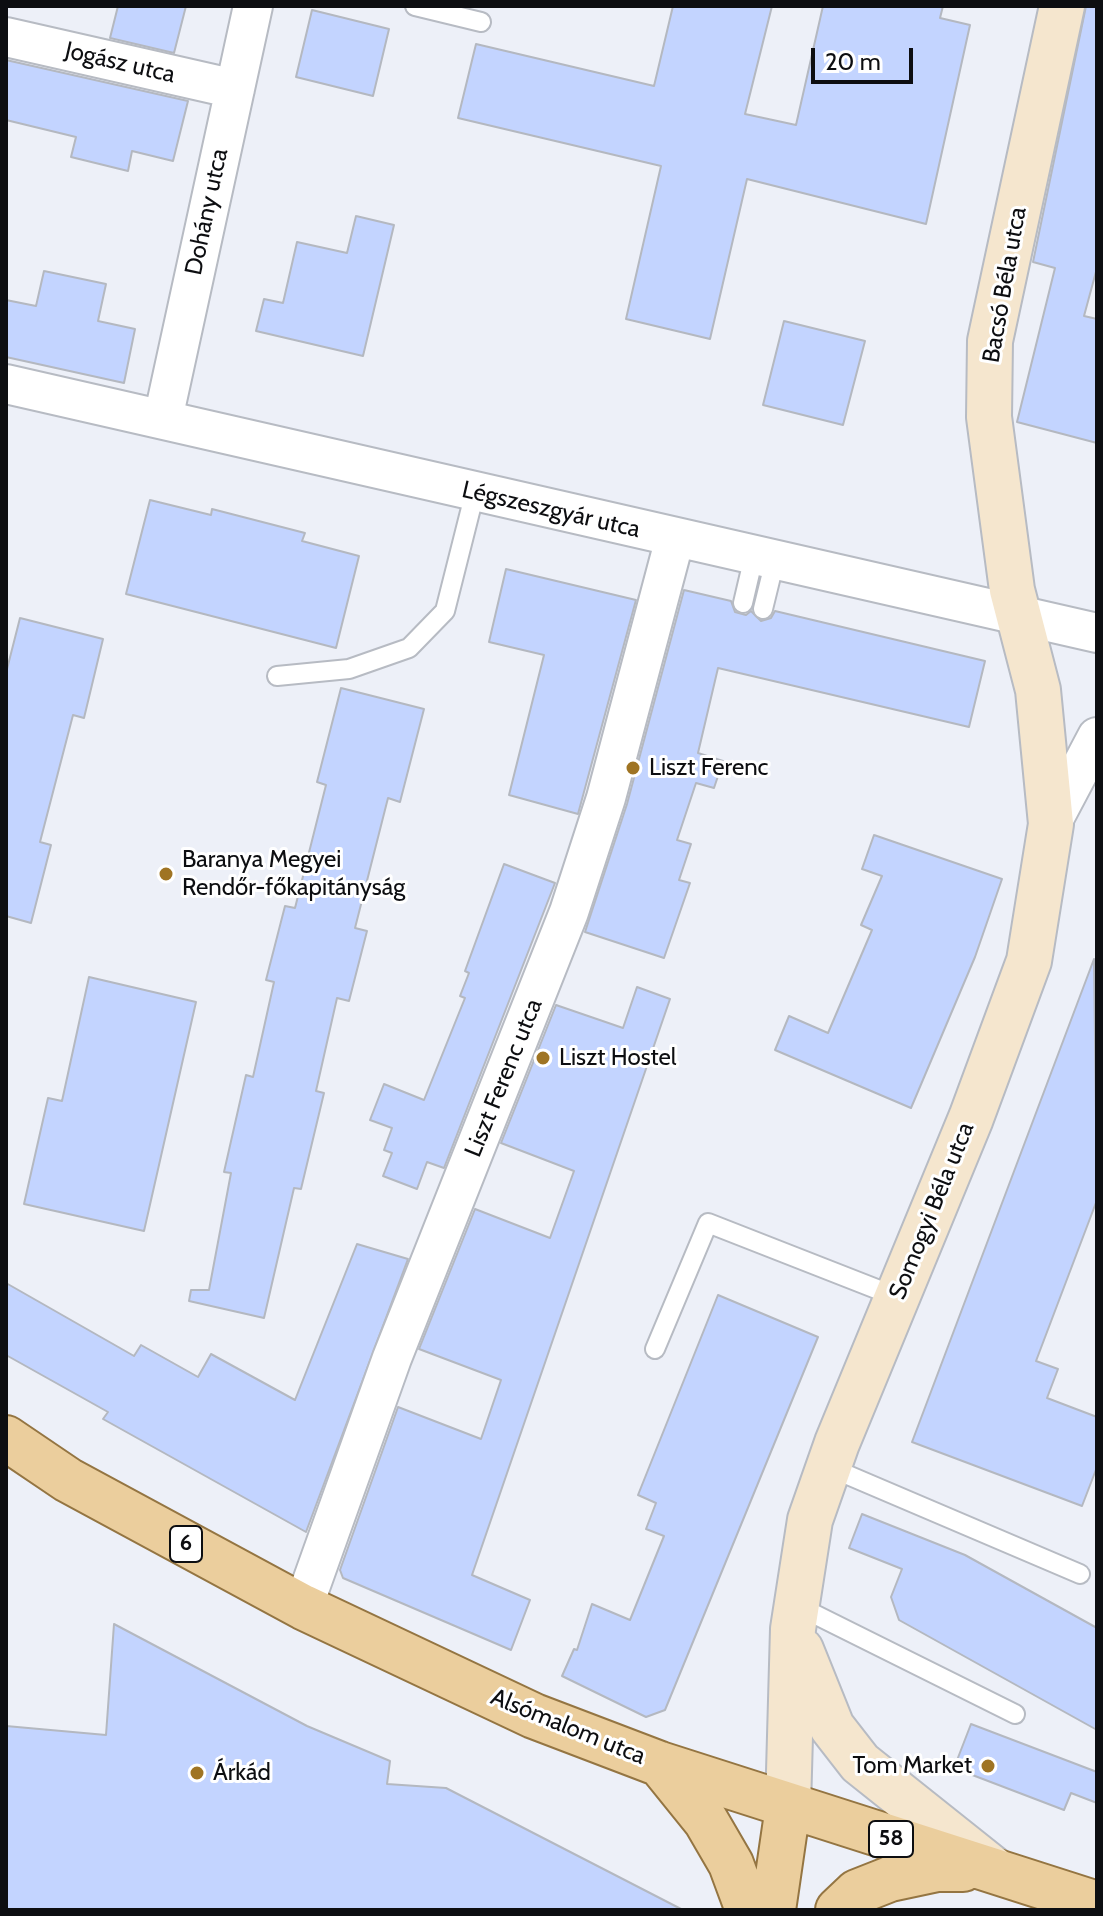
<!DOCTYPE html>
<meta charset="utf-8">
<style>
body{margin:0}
#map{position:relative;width:1103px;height:1916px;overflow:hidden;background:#edf0f8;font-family:Cabin,sans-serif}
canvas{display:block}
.frame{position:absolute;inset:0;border:8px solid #0d0e11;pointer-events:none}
.scale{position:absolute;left:811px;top:48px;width:102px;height:36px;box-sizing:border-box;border:4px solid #0d0e11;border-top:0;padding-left:10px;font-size:24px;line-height:28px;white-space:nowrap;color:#0d0e11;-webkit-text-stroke:6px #fff;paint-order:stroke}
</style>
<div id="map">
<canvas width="1103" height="1916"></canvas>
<div class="frame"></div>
<div class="scale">20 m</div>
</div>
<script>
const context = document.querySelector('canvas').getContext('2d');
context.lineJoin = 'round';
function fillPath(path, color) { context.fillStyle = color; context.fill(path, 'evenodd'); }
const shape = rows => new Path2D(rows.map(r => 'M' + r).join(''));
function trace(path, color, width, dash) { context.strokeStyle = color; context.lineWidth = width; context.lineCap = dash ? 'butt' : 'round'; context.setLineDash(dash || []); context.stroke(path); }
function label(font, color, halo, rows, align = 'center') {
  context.font = font + ' Cabin,sans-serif'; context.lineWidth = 6; context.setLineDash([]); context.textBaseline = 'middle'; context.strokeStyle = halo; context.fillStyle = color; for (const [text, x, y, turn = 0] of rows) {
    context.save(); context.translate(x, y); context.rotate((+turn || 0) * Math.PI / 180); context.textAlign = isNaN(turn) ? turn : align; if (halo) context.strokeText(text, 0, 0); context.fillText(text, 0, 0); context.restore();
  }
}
const building = shape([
 [118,6,186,6,174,53,110,38,118,6],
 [673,6,772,6,745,114,796,125,823,6,943,6,940,18,970,25,926,224,747,179,710,339,626,319,661,166,458,118,476,44,654,86,673,6],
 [1086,6,1097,6,1097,268,1084,316,1097,319,1097,443,1017,422,1055,268,1033,262,1086,6],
 [312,10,389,29,373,96,296,77,312,10],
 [6,60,188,101,173,161,132,151,128,171,71,157,76,137,6,120,6,60],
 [356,216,394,225,363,356,256,331,264,299,283,303,297,242,347,253,356,216],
 [44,271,106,284,98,321,135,329,124,383,6,357,6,300,36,306,44,271],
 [784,321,865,341,843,425,763,405,784,321],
 [150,500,211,515,212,509,305,533,302,541,359,556,336,648,126,594,150,500],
 [506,569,636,600,578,814,509,795,544,655,489,642,506,569],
 [684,590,731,601,735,612,746,615,751,611,761,621,771,618,775,611,985,661,969,727,718,668,698,753,723,761,714,788,696,783,677,840,691,844,679,880,690,883,664,958,585,932,627,804,684,590],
 [20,618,103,639,84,718,73,715,40,842,51,845,31,923,6,916,6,673,20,618],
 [341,688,424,709,400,802,388,798,355,928,367,931,349,1001,337,998,316,1091,324,1093,301,1189,294,1188,264,1318,189,1301,191,1290,209,1290,231,1173,224,1172,246,1075,253,1077,274,982,266,980,285,906,295,908,326,785,317,782,341,688],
 [874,835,1002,879,975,957,911,1108,775,1050,789,1016,828,1033,872,930,861,925,882,876,862,869,874,835],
 [504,864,555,883,444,1168,427,1162,417,1189,383,1176,392,1153,384,1150,392,1128,370,1120,384,1084,424,1100,465,998,460,996,469,973,465,971,504,864],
 [1094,959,1097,1200,1036,1361,1058,1369,1047,1398,1097,1417,1097,1467,1082,1506,912,1442,1094,959],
 [89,977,196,1002,144,1231,24,1204,48,1098,62,1101,89,977],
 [637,987,670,999,472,1575,530,1600,511,1650,343,1578,340,1570,398,1407,481,1439,501,1380,419,1349,475,1209,550,1238,574,1171,501,1143,556,1005,623,1028,637,987],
 [357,1244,408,1259,306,1532,103,1419,108,1412,6,1355,6,1283,134,1356,141,1345,198,1377,211,1354,295,1400,357,1244],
 [718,1295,818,1337,665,1710,646,1717,562,1676,574,1649,577,1650,592,1604,630,1620,664,1536,646,1529,656,1503,638,1495,718,1295],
 [862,1514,965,1555,1097,1628,1097,1730,899,1620,891,1597,902,1569,849,1548,862,1514],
 [114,1624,307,1726,390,1761,387,1784,446,1788,683,1910,6,1910,6,1726,106,1735,114,1624],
 [971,1724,1097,1772,1097,1803,1071,1793,1064,1810,954,1768,971,1724]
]);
const lane = shape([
 [415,6,481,22],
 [743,603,754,556],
 [763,609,775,560],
 [277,676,349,669,409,648,445,611,475,492],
 [655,1349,708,1223,897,1297],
 [829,1467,1080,1574],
 [798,1606,1015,1714]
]);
const street = shape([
 [6,37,235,89],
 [6,384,1097,633],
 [163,419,253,6],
 [1051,824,1097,737],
 [303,1607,392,1358,569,912,606,798,675,538]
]);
const secondary = shape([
 [801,1650,832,1727,860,1763,993,1869],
 [788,1807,793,1629,810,1520,837,1443,971,1118,1029,961,1051,824,1038,690,1012,590,989,417,990,341,1062,6]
]);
const primary = shape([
 [6,1438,68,1480,303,1607,534,1716,660,1764,1097,1904],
 [660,1764,706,1821,731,1864,748,1910],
 [773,1910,788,1807],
 [838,1910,857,1892,890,1879,937,1869,963,1869]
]);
const markers = [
 [633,768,8,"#9f7423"],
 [166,874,8,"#9f7423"],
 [543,1058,8,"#9f7423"],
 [988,1766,8,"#9f7423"],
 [197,1773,8,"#9f7423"]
];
const shields = [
 [186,1544,32],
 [891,1839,44]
];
const shieldNames = [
 ["6",186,1544],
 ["58",891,1839]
];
const streetNames = [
 ["Jogász utca",120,63,13],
 ["Dohány utca",207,212,-78],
 ["Bacsó Béla utca",1005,285,-80],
 ["Légszeszgyár utca",551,510,13],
 ["Liszt Ferenc utca",504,1078,-68],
 ["Somogyi Béla utca",932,1211,-68],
 ["Alsómalom utca",568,1727,22]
];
const poiNames = [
 ["Liszt Ferenc",649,768],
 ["Baranya Megyei",182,860],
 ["Rendőr-főkapitányság",182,888],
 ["Liszt Hostel",559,1058],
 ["Tom Market",972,1766,"right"],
 ["Árkád",213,1773]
];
fillPath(building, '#c3d4ff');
trace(building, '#b4b8c0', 2);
trace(lane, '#b7bbc3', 22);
trace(street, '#b7bbc3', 42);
trace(secondary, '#b7bbc3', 48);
trace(primary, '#947542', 48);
trace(lane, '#fff', 18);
trace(street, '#fff', 38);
trace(secondary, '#f5e6ce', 44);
trace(primary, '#ebce9d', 44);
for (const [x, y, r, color] of markers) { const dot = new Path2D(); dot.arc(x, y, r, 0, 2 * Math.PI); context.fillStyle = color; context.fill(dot); trace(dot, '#fff', 3); }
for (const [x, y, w] of shields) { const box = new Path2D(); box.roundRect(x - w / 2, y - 18, w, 36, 6); context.fillStyle = '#fff'; context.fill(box); trace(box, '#0d0e11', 2); }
label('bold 22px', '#0d0e11', null, shieldNames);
label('24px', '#0d0e11', '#fff', streetNames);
label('24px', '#0d0e11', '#fff', poiNames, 'left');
</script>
